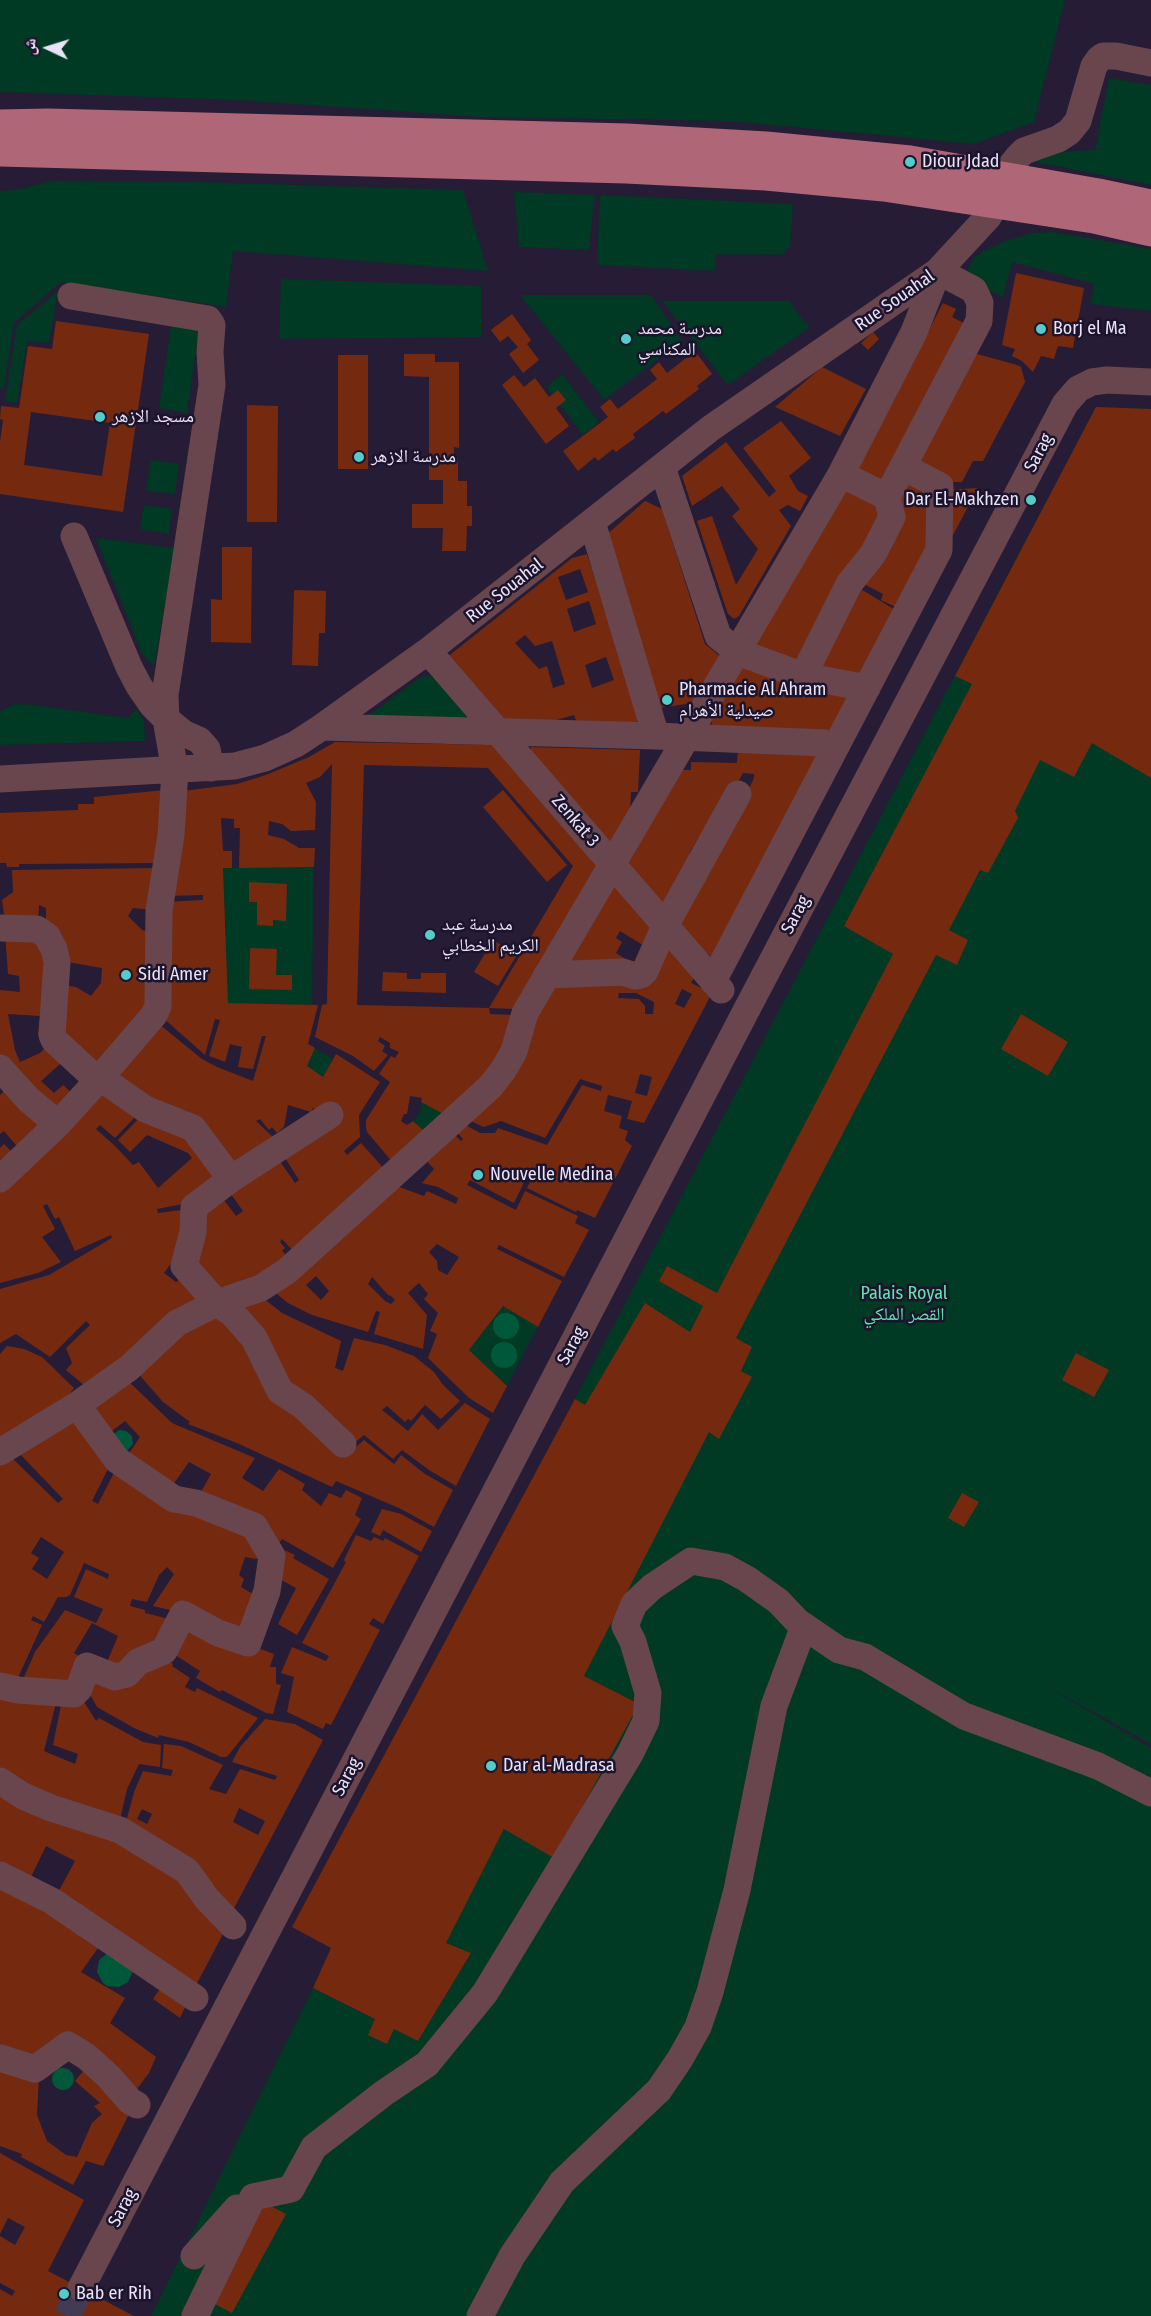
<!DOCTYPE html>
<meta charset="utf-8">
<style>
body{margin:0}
#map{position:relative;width:1151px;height:2316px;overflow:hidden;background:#261c36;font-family:"Fira Sans Condensed","Noto Naskh Arabic",sans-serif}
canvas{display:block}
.north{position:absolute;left:18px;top:18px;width:60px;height:60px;-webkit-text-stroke:4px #1c132c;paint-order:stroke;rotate:274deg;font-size:16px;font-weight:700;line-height:24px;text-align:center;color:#e8e3f5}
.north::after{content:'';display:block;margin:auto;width:21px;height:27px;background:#e8e3f5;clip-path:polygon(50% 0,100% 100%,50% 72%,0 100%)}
</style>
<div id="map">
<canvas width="1151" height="2316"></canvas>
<div class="north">ش</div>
</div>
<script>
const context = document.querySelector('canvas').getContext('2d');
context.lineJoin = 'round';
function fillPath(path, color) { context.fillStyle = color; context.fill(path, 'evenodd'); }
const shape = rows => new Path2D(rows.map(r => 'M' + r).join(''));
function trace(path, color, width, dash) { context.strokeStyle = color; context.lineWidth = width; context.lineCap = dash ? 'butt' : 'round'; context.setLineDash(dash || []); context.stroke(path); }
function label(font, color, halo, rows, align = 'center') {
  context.font = font + ' "Fira Sans Condensed","Noto Naskh Arabic",sans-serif'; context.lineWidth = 5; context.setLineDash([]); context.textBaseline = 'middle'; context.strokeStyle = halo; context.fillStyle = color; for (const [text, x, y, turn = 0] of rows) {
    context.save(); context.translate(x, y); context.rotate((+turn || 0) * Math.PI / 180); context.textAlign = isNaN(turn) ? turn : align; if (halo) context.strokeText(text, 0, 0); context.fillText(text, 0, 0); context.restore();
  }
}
const green = shape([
 [0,0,1065,0,1034,122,974,144,729,121,480,117,237,100,0,92],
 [1109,78,1151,85,1151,185,1030,161,1058,152,1095,150],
 [51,181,196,182,463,190,488,271,233,251,226,307,61,282,14,323,4,388,0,388,0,191,21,189],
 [514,192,595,195,589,250,519,247],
 [600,195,793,204,790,247,781,255,716,254,715,271,597,265],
 [1053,232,1151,249,1151,311,1090,304,1094,284,1012,262,1003,298,965,276,974,257,989,248,1006,241,1032,233],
 [281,279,481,286,481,337,279,339],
 [58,291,49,343,27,341,17,403,5,401,17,325],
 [520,295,651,295,682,341,604,400],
 [662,301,790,301,797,313,810,327,728,385],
 [171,326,199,330,187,413,159,408],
 [562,374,599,422,583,435,546,387],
 [1096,407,1151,409,1151,1744,1041,1683,1151,1748,1151,2316,151,2316,313,1988,418,2041,471,1954,446,1943,504,1829,638,1704,584,1676,689,1466,575,1399],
 [151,460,179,464,175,494,146,491],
 [144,505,172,509,169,534,140,529],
 [96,538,175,548,154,666,142,654],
 [422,676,431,676,435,679,471,720,368,716],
 [15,704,34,705,128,718,136,709,144,721,145,741,0,745,0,711],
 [314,867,312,1005,228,1003,223,868],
 [315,1048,333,1059,323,1077,307,1066],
 [421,1102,447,1116,429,1135,413,1121,420,1113],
 [503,1306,538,1327,507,1386,469,1350]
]);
const forest = shape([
 '493 1326a13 13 0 1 1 26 0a13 13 0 1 1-26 0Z',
 '491 1355a13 13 0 1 1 26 0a13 13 0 1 1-26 0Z',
 [119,1430,126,1431,132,1436,133,1444,126,1452,113,1435],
 [109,1952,133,1971,128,1982,119,1987,107,1986,103,1983,97,1972,99,1960],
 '52 2079a11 11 0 1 1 22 0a11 11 0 1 1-22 0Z'
]);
const building = shape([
 [1016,273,1084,288,1073,348,1058,346,1054,359,1041,356,1033,372,1022,361,1012,356,1015,349,1002,345],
 [943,303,956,309,952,317,969,326,885,489,855,473],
 [512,314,531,340,527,344,539,360,523,373,509,354,518,347,508,336,500,342,491,330],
 [56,321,149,334,123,512,0,494,0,442,3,420,0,419,1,406,19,408,28,346,52,349],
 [31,412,110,423,102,476,24,465],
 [873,332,879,339,868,350,861,343],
 [695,351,712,374,697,386,699,389,666,414,663,411,633,434,635,438,616,452,613,449,598,461,595,457,578,471,563,451,608,417,600,407,610,399,618,409,657,379,650,370,659,362,667,373],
 [970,352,1017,365,1021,367,1025,382,983,461,973,461,962,482,941,482,910,466],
 [404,354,435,354,435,362,459,362,459,448,454,447,454,458,458,458,458,481,467,481,467,506,472,506,472,526,467,526,466,551,442,551,443,528,412,528,412,504,443,504,443,480,429,480,429,377,404,376],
 [338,355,368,355,368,469,338,469],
 [822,367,866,389,840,436,775,407],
 [514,375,524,387,535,378,549,397,558,390,566,400,556,408,569,426,546,444,502,385],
 [247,405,278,406,277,522,247,522],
 [1096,407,1151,409,1151,778,1092,743,1074,777,1040,760,1015,811,1018,818,988,873,980,870,949,930,968,940,957,965,936,955,736,1338,752,1347,741,1371,752,1377,719,1439,709,1432,584,1676,639,1704,554,1858,504,1829,446,1943,471,1953,418,2041,394,2029,387,2044,368,2035,375,2019,313,1988,331,1948,292,1927,575,1399,585,1405,645,1303,690,1332,703,1306,659,1281,667,1266,717,1293,893,954,844,926,972,684,955,676],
 [781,421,811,458,789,476,798,491,808,496,800,511,788,505,779,510,791,526,739,616,734,619,728,614,697,521,712,516,736,585,758,549,732,516,740,509,722,486,692,506,682,476,726,442,769,497,776,491,743,448],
 [906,472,936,490,934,547,902,610,881,600,883,594,858,581],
 [848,484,888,513,800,668,752,650],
 [978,488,953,535,945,534,944,490],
 [645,501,662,509,705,644,720,656,692,703,660,708,605,536],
 [222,547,252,547,251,643,211,642,211,599,222,600],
 [587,554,638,713,637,726,578,725,574,715,542,724,501,723,446,658,572,558],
 [580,569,588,592,566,600,558,577],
 [589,601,596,624,574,632,567,609],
 [525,635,535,646,552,641,565,684,553,688,547,666,539,669,515,643],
 [606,657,614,680,592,688,585,665],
 [856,586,900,613,863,681,813,673],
 [294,590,326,591,325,633,319,633,318,666,292,665],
 [746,660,857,695,834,735,711,732,712,719,726,695,736,695,736,686,732,683],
 [335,742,498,745,599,865,515,1009,489,1008,490,1014,514,1015,499,1061,447,1116,421,1102,422,1098,410,1096,407,1114,404,1114,401,1121,407,1125,413,1121,429,1135,394,1164,367,1132,366,1127,366,1120,390,1082,379,1074,391,1056,395,1058,399,1052,390,1048,390,1043,380,1037,378,1041,385,1046,382,1051,388,1055,374,1071,353,1056,315,1037,322,1005,327,1004,332,764,320,777,306,783,316,802,315,830,291,831,282,824,269,821,268,835,284,839,299,848,315,848,314,867,239,868,240,828,234,828,234,819,221,818,223,851,232,851,232,868,223,868,228,1003,318,1005,308,1044,315,1048,307,1066,323,1077,336,1054,380,1082,359,1115,360,1137,344,1151,347,1155,361,1143,387,1172,296,1254,282,1239,280,1242,285,1248,282,1251,291,1260,218,1296,191,1261,199,1216,218,1192,236,1216,243,1211,228,1190,277,1157,295,1183,299,1180,282,1153,319,1111,313,1108,311,1112,288,1105,284,1127,277,1133,272,1127,269,1130,260,1119,256,1121,278,1142,232,1171,108,1078,159,1024,202,1059,217,1067,253,1081,266,1036,262,1036,253,1069,238,1067,242,1047,230,1044,225,1062,209,1056,220,1020,215,1019,205,1055,162,1017,166,902,203,900,203,895,169,896,183,791,237,784,266,775,309,757],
 [364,765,488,768,573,866,489,1008,357,1005],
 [531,747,640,750,638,792,631,792,630,814,611,844,530,756],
 [738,747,824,755,717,963,676,923,739,810,754,778,754,774,743,773,709,834,703,830,689,854,697,857,667,910,625,865,681,770,691,770,691,762,737,763],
 [165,790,161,863,19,864,19,867,7,867,6,863,0,863,0,813,78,810,78,804,94,804,94,797],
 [503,790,567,865,547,882,483,807],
 [157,868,152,910,133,908,128,916,142,930,151,931,149,1006,97,1074,59,1040,63,985,76,987,91,996,101,983,102,968,62,961,46,921,46,908,39,905,38,923,5,922,2,900,13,892,12,870],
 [249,882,287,884,286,921,273,920,273,926,257,925,257,902,249,902],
 [614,883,656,928,646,947,620,931,616,938,622,942,616,953,635,965,566,966],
 [5,933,43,940,48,1037,38,1035,40,1016,8,1014,15,1050,20,1062,40,1053,51,1042,68,1057,41,1081,54,1093,63,1085,75,1096,56,1117,0,1064,0,990,20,992,19,976,8,974],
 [493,940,517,955,498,986,474,972],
 [666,942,696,974,691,983,712,993,644,1123,627,1119,632,1101,608,1095,604,1111,622,1116,619,1128,628,1131,625,1140,632,1146,595,1218,577,1210,576,1212,527,1188,536,1170,531,1168,514,1203,470,1180,467,1185,516,1210,525,1191,578,1216,575,1223,589,1230,564,1277,499,1245,497,1249,562,1281,538,1327,503,1306,469,1350,507,1386,493,1413,469,1398,428,1358,437,1334,430,1331,438,1313,424,1299,428,1294,419,1283,408,1293,427,1315,423,1349,374,1334,380,1312,376,1311,368,1332,312,1315,288,1303,272,1290,391,1184,424,1196,427,1191,456,1204,458,1198,438,1187,422,1183,434,1169,422,1156,452,1132,461,1141,463,1139,455,1130,462,1123,480,1133,495,1133,498,1128,547,1145,582,1085,601,1091,602,1086,580,1079,545,1138,501,1121,484,1127,468,1120,536,1019,557,982,619,977],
 [682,989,692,994,684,1008,675,1004],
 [619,993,636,993,654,1002,653,1014,645,1014,645,1006,639,999,618,998],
 [640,1074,652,1077,647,1096,635,1093],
 [437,1244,459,1257,447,1275,438,1270,437,1261,429,1252],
 [316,1276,329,1291,321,1300,306,1285],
 [372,1277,389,1296,390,1295,395,1300,391,1304,385,1301,368,1284],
 [250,948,277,949,276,975,292,975,292,990,249,989],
 [383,972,407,973,407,979,421,979,421,973,446,973,446,993,382,991],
 [1021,1014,1068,1042,1048,1076,1001,1049],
 [11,1084,51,1121,21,1151,4,1131,0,1134,0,1095],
 [101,1084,140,1112,115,1138,100,1125,96,1129,114,1145,133,1165,139,1162,158,1188,192,1158,188,1153,147,1135,130,1152,118,1140,143,1114,190,1131,223,1176,188,1203,157,1209,158,1213,188,1209,180,1251,164,1273,176,1282,185,1276,203,1301,85,1386,66,1370,72,1363,66,1348,90,1325,86,1321,50,1357,16,1334,0,1343,0,1289,49,1275,112,1238,111,1235,75,1251,59,1217,55,1219,47,1204,43,1206,55,1229,42,1237,61,1262,38,1273,0,1283,0,1190],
 [4,1144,15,1155,0,1170,0,1148],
 [258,1294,282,1313,341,1341,335,1368,343,1371,354,1338,385,1345,414,1356,434,1372,443,1385,460,1401,441,1419,425,1405,411,1421,408,1419,405,1422,387,1406,382,1410,408,1431,422,1414,438,1430,465,1403,490,1419,456,1486,429,1470,402,1450,393,1459,364,1435,352,1445,305,1401,237,1312],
 [212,1310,353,1450,364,1440,394,1464,401,1455,425,1474,453,1490,434,1527,401,1509,336,1481,332,1487,237,1443,188,1424,190,1422,163,1402,136,1371],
 [7,1346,24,1349,42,1357,74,1388,65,1400,0,1440,0,1354],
 [1076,1353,1109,1370,1094,1397,1062,1380],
 [124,1377,172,1423,255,1458,242,1478,263,1491,279,1469,305,1484,302,1490,321,1506,329,1493,341,1498,346,1490,362,1498,355,1515,361,1519,333,1568,282,1539,273,1551,197,1499,211,1474,189,1462,170,1489,126,1458,140,1437,125,1421,104,1437,85,1407],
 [78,1415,111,1463,92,1501,98,1504,117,1467,251,1530,266,1556,257,1559,245,1557,239,1575,244,1579,241,1587,258,1597,241,1637,179,1612,153,1606,174,1574,167,1567,159,1575,147,1602,132,1599,130,1606,145,1610,145,1613,173,1620,162,1648,126,1666,105,1667,118,1636,92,1623,74,1653,82,1658,71,1690,24,1677,35,1652,65,1610,96,1623,103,1609,74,1597,86,1569,108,1579,109,1574,84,1563,70,1595,66,1597,58,1597,44,1622,33,1616,31,1620,42,1625,16,1682,0,1679,0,1461,10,1456,58,1503,63,1499,17,1451],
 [41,1537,64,1552,47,1579,32,1569,39,1558,31,1553],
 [962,1493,979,1502,964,1527,948,1518],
 [382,1509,401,1514,432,1531,421,1552,383,1530,380,1536,371,1532],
 [356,1535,371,1541,374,1537,383,1541,385,1538,419,1556,383,1624,373,1618,369,1624,380,1630,331,1725,326,1723,323,1729,287,1712,294,1677,281,1673,292,1647,326,1661,329,1656,302,1643,346,1562,344,1560],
 [280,1548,295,1555,293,1558,329,1579,297,1635,278,1624,296,1588,272,1575],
 [185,1621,274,1654,270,1667,276,1667,276,1684,281,1685,273,1714,266,1713,222,1690,220,1692,196,1678,200,1671,169,1651],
 [162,1655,173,1664,172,1666,190,1678,185,1687,195,1692,197,1688,258,1718,227,1757,221,1757,189,1742,159,1735,158,1738,134,1728,97,1707,86,1687],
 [0,1692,57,1699,44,1751,75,1764,78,1754,53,1745,62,1700,81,1697,96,1721,99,1718,143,1742,161,1745,160,1767,139,1764,127,1789,119,1824,0,1776],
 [265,1719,295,1724,323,1740,231,1914,125,1826,134,1792,143,1771,171,1776,173,1770,162,1768,164,1744,181,1746,223,1765,209,1789,226,1794,240,1769,275,1780,277,1776,232,1762,240,1747],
 [239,1808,265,1821,258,1835,233,1822],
 [142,1809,152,1814,147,1824,137,1819],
 [0,1787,166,1865,224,1932,193,1991,55,1898,75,1861,46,1846,28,1883,0,1870],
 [0,1879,103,1941,81,1972,125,1998,110,2023,156,2057,149,2073,131,2097,89,2054,32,2065,0,2054],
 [163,1984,189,1999,180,2018,153,1999],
 [89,2064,132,2108,103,2166,86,2161,73,2185,21,2157,22,2154,0,2146,0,2070,39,2077,37,2115,47,2141,66,2155,77,2157,92,2123,102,2114,94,2106,100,2103,75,2081],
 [0,2153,84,2200,48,2271,134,2316,0,2316,0,2289,12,2296,15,2291,0,2283,0,2236,15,2245,25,2227,8,2218,0,2234],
 [265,2203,286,2214,232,2313,211,2302]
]);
const minorTunnel = shape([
 [67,2316,81,2288]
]);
const minor = shape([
 [662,467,718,636,738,652,803,676,867,688],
 [841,474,887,497],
 [592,522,656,736],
 [74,536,129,667,139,686,152,705,166,719,183,733,199,740,207,749,211,768],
 [428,651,721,990],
 [322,727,656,736,825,743,835,748],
 [0,779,235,766,265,758,296,744,322,727,428,651,711,428,938,271,988,217,997,202,1001,178,1018,157,1024,151,1058,139,1069,132,1078,121,1094,66,1099,59,1103,56,1116,56,1151,63],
 [0,928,37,929,47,936,54,949,57,962,52,1035,54,1040,94,1077,105,1081,145,1109,193,1128,231,1179],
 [547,975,623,972,635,976,641,975,645,971,665,926,738,794],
 [713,981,939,550,940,486,904,467],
 [0,1068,29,1100,58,1124],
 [330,1115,231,1179,194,1207,193,1232,184,1266,217,1303,232,1313,254,1338,280,1391,303,1406,343,1444],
 [0,1179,58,1124,99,1079,154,1015,158,1006,159,911,171,835,175,771,166,719,165,695,212,385,210,352,212,325,208,319,71,296],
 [0,1452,77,1405,129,1368,177,1323,217,1303,261,1288,287,1271,490,1087,504,1069,514,1051,525,1013,841,474,914,332,938,271,974,290,980,303,979,321,887,497,892,517,873,554,849,584,803,676],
 [0,1686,18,1690,74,1694,79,1689,87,1666,115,1677,127,1674,138,1662,164,1651,183,1614,218,1633,248,1643,267,1591,272,1556,254,1526,196,1503,174,1499,117,1460,77,1405],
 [0,1781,23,1796,51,1808,120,1830,187,1871,207,1899,233,1926],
 [0,1875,52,1901,195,1998],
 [0,2058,35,2069,68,2045,87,2057,109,2077,130,2101,137,2105],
 [194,2256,237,2208],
 [81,2288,748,1007,1065,404,1078,389,1092,382,1107,380,1151,382],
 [195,2316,253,2197,291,2189,314,2147,384,2093,427,2064,485,1993,630,1754,646,1721,648,1693,633,1642,625,1626,634,1604,652,1587,691,1561,725,1567,747,1579,778,1601,798,1622,839,1650,865,1657,964,1716,1098,1766,1151,1793],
 [480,2316,512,2256,562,2182,659,2090,680,2059,698,2027,710,1992,737,1890,774,1706,804,1626]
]);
const major = shape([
 [0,126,48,125,627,140,766,148,910,162,1098,195,1151,206],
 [0,150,626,167,766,174,884,185,1094,217,1151,230]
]);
const markers = [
 [910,162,6,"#54cdc8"],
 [1041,329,6,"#54cdc8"],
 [626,339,6,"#54cdc8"],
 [100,417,6,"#54cdc8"],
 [359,457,6,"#54cdc8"],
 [1031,500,6,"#54cdc8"],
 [667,700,6,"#54cdc8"],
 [430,935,6,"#54cdc8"],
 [126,975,6,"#54cdc8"],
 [478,1175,6,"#54cdc8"],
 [491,1766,6,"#54cdc8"],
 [64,2294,6,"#54cdc8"]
];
const poiNames = [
 ["Diour Jdad",922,162],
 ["مدرسة محمد",638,329],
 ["المكناسي",638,350],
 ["Borj el Ma",1053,329],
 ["مسجد الازهر",112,417],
 ["مدرسة الازهر",371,457],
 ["Dar El-Makhzen",1019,500,"right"],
 ["Pharmacie Al Ahram",679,690],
 ["صيدلية الأهرام",679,711],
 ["مدرسة عبد",442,925],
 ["الكريم الخطابي",442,946],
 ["Sidi Amer",138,975],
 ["Nouvelle Medina",490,1175],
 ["Dar al-Madrasa",503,1766],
 ["Bab er Rih",76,2294]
];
const streetNames = [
 ["Rue Souahal",895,301,-35],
 ["Sarag",1039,453,-62],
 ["Rue Souahal",505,591,-38],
 ["Zenkat 3",575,821,49],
 ["Sarag",796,915,-62],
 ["Sarag",572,1346,-62],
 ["Sarag",347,1777,-62],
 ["Sarag",123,2208,-62]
];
const parkNames = [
 ["Palais Royal",904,1294],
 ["القصر الملكي",904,1315]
];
fillPath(green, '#003924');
fillPath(forest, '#00583b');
fillPath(building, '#752a10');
trace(minorTunnel, '#433a53', 27, [27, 14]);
trace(minor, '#69464d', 27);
trace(major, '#af6778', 33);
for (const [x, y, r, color] of markers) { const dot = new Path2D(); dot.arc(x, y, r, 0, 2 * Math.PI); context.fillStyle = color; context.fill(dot); trace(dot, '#1c132c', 2); }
label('18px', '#e8e3f5', '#1c132c', poiNames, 'left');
label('18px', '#e8e3f5', '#1c132c', streetNames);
label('18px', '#60e3ac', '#1c132c', parkNames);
</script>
